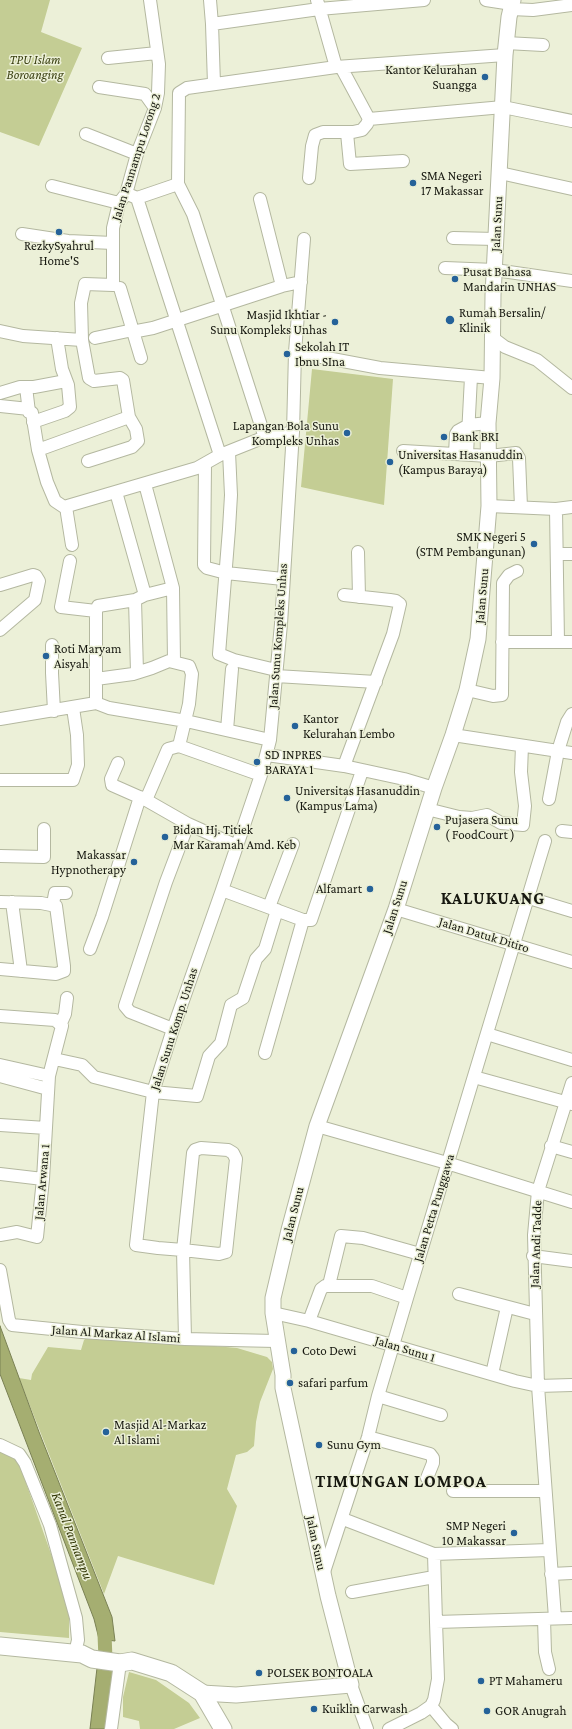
<!DOCTYPE html>
<style>
body{margin:0}
canvas{display:block;background:#ecf0d8}
</style>
<canvas width="572" height="1729"></canvas>
<script>
const context = document.querySelector('canvas').getContext('2d');
context.lineJoin = 'round';
function fillPath(path, color) { context.fillStyle = color; context.fill(path, 'evenodd'); }
const shape = rows => new Path2D(rows.map(r => 'M' + r).join(''));
function trace(path, color, width, dash) { context.strokeStyle = color; context.lineWidth = width; context.lineCap = dash ? 'butt' : 'round'; context.setLineDash(dash || []); context.stroke(path); }
function label(font, color, halo, rows, align = 'center') {
  context.font = font + ' "Crimson Pro",serif'; context.lineWidth = 3; context.setLineDash([]); context.textBaseline = 'middle'; context.strokeStyle = halo; context.fillStyle = color; for (const [text, x, y, turn = 0] of rows) {
    context.save(); context.translate(x, y); context.rotate((+turn || 0) * Math.PI / 180); context.textAlign = isNaN(turn) ? turn : align; if (halo) context.strokeText(text, 0, 0); context.fillText(text, 0, 0); context.restore();
  }
}
const green = shape([
 [0,0,50,0,41,32,82,48,39,146,0,132],
 [312,369,393,379,384,505,301,487],
 [90,1335,237,1348,267,1357,272,1362,273,1369,260,1402,256,1422,254,1446,247,1452,236,1455,227,1489,237,1506,214,1585,118,1556,104,1594,19,1378,31,1380,32,1374,48,1347,81,1350,84,1340],
 [0,1450,9,1453,19,1463,69,1605,69,1638,0,1632],
 [129,1672,156,1680,189,1703,200,1718,174,1729,140,1729,139,1721,123,1717,123,1697]
]);
const water = shape([
 [0,1326,39,1432,112,1617,115,1641,99,1639,94,1619,0,1374,0,1326],
 [97,1668,115,1670,107,1729,90,1729,97,1668]
]);
const river = shape([
 [104,1622,106,1671]
]);
const minor = shape([
 [210,0,212,24,214,84],
 [317,0,336,67],
 [486,0,512,4],
 [511,9,533,10,572,5],
 [212,24,319,9,424,0],
 [506,43,543,45],
 [108,58,157,53],
 [99,87,145,94,155,108],
 [369,119,503,107,572,121],
 [347,133,350,164,403,161],
 [86,134,137,154],
 [500,173,572,189],
 [309,178,312,146,315,135,323,132,353,132,362,130,367,124,369,119,341,67],
 [52,186,119,203],
 [130,195,137,198,178,184],
 [137,198,220,455],
 [260,199,282,286],
 [22,234,68,241,113,243],
 [453,238,496,239],
 [304,239,295,352,293,432,281,624,270,740,261,775,222,890,303,920,311,920,362,771],
 [445,268,495,270,572,281],
 [120,288,141,358],
 [0,331,23,336,82,340],
 [95,338,133,330,137,331,153,328,282,286,301,282],
 [493,338,505,347,537,360,572,388],
 [295,352,380,368,492,378],
 [26,387,29,412,32,413,38,450,47,482,55,501,64,507,197,468,220,455,260,439,293,432],
 [0,393,20,387,34,387,66,381],
 [0,406,29,409],
 [33,422,65,411,70,407,68,385,62,369,57,338],
 [265,438,193,214,178,184,179,93,187,88,336,67,505,55],
 [38,450,129,417],
 [403,451,489,456,516,453,519,458,521,507],
 [229,452,231,495,229,529,219,654,234,660,276,670],
 [455,454,456,434,458,431,469,425,488,423],
 [467,454,471,377],
 [88,461,132,447,138,441,136,429,129,417,123,380,120,378,94,381,89,378,82,340,81,303,85,284,113,285,113,228,119,203,126,194,137,154,155,108,158,93,159,64,150,0],
 [205,465,204,565,207,568,226,573,283,579],
 [145,484,173,588,174,661],
 [116,492,145,595],
 [489,506,556,509,572,507],
 [66,507,72,545],
 [556,509,558,642],
 [358,552,359,597],
 [557,554,572,554],
 [70,561,61,607,96,611],
 [0,585,33,575,36,576,39,581,35,600,0,630],
 [344,595,390,600,396,601,400,604,393,634,344,766],
 [135,600,137,672],
 [502,642,572,642],
 [52,645,52,673,54,711],
 [276,676,376,682],
 [96,679,133,674,152,668,169,661,189,666,192,674,189,704,179,746,261,775],
 [467,690,493,696,502,695,503,583,509,575,517,571],
 [96,703,109,708,186,721,270,740],
 [96,703,96,611,98,606,135,600,145,595,173,588],
 [0,719,96,703],
 [227,730,232,669],
 [453,735,572,753],
 [267,755,344,766,404,779,434,788],
 [118,763,111,779,112,785,146,800,188,824,237,846],
 [0,780,73,780,78,765,77,735,73,708],
 [549,799,558,751,567,722,572,714],
 [146,800,168,749,179,746],
 [427,809,459,817,472,818,487,815,501,823,523,825,525,806,521,772,522,746],
 [562,831,572,832],
 [0,856,44,857,44,829],
 [529,898,572,911],
 [0,902,41,903,56,906,64,966,64,971,56,974,0,969],
 [12,902,21,971],
 [53,904,55,893,66,893],
 [269,907,293,844],
 [396,909,572,962],
 [90,949,102,917,140,797],
 [0,1016,55,1020,62,1026,49,1076,43,1179,37,1237,17,1232,0,1235],
 [61,1023,65,1014,67,998],
 [173,1029,130,1012,125,1006,166,882,188,824],
 [487,1034,572,1060],
 [265,1053,303,920],
 [59,1060,82,1065,94,1077,153,1092,197,1096,209,1056,221,1043,231,1005,243,998,256,959,265,949,277,910],
 [0,1065,49,1076],
 [0,1076,48,1089],
 [474,1077,572,1104],
 [0,1125,46,1128],
 [317,1126,447,1163,572,1202],
 [551,1146,572,1152],
 [0,1174,43,1179],
 [533,1256,572,1261],
 [0,1270,9,1320,12,1325,82,1332,185,1339,276,1341],
 [329,1285,341,1236,363,1238,420,1254],
 [459,1294,535,1314],
 [273,1313,309,1321,515,1381,538,1386,572,1385],
 [309,1321,321,1289,325,1286,372,1286,407,1298],
 [185,1339,183,1250,193,1153,195,1150,201,1148,228,1150,233,1153,236,1159,226,1252,219,1254,183,1250,158,1248,136,1245,153,1092,173,1029,222,890],
 [492,1374,507,1307],
 [378,1396,441,1415],
 [368,1437,430,1454,433,1458,433,1463,427,1478],
 [0,1445,19,1454,25,1463,50,1525,76,1618,78,1640,75,1653],
 [453,1491,544,1491],
 [343,1519,434,1554,436,1622],
 [434,1554,549,1550],
 [551,1574,572,1573],
 [323,1575,368,1437,378,1396,407,1298,545,841],
 [352,1592,434,1577],
 [555,1618,538,1386,534,1235,538,1191,572,1083],
 [544,1619,545,1652,549,1669],
 [351,1685,367,1729],
 [431,1706,446,1724,452,1729],
 [111,1729,120,1663],
 [389,1729,421,1713,431,1706,434,1700,438,1679,436,1622,572,1618]
]);
const major = shape([
 [202,1693,236,1695,351,1685,328,1596,283,1388,283,1375,273,1313,273,1298,289,1230,317,1126,396,909,434,788,453,735,467,690,478,639,489,506,488,423,492,378,493,295,505,55,509,17,513,0]
]);
const highway = shape([
 [0,1646,82,1654,92,1659,120,1663,132,1661,171,1673,202,1693,223,1729]
]);
const markers = [
 [485,77,4,"#256299"],
 [413,183,4,"#256299"],
 [59,232,4,"#256299"],
 [455,279,4,"#256299"],
 [450,320,5,"#256299"],
 [335,322,4,"#256299"],
 [287,354,4,"#256299"],
 [347,433,4,"#256299"],
 [444,437,4,"#256299"],
 [390,462,4,"#256299"],
 [534,544,4,"#256299"],
 [46,656,4,"#256299"],
 [295,726,4,"#256299"],
 [257,762,4,"#256299"],
 [287,798,4,"#256299"],
 [437,827,4,"#256299"],
 [165,837,4,"#256299"],
 [134,862,4,"#256299"],
 [370,889,4,"#256299"],
 [294,1351,4,"#256299"],
 [290,1383,4,"#256299"],
 [106,1432,4,"#256299"],
 [319,1445,4,"#256299"],
 [514,1533,4,"#256299"],
 [259,1673,4,"#256299"],
 [481,1681,4,"#256299"],
 [314,1709,4,"#256299"],
 [487,1711,4,"#256299"]
];
const parkNames = [
 ["TPU Islam",35,60],
 ["Boroanging",35,75]
];
const poiNames = [
 ["Kantor Kelurahan",477,70,"right"],
 ["Suangga",477,85,"right"],
 ["SMA Negeri",421,176],
 ["17 Makassar",421,191],
 ["RezkySyahrul",59,246,"center"],
 ["Home'S",59,261,"center"],
 ["Pusat Bahasa",463,272],
 ["Mandarin UNHAS",463,287],
 ["Rumah Bersalin/",459,313],
 ["Klinik",459,328],
 ["Masjid Ikhtiar -",327,315,"right"],
 ["Sunu Kompleks Unhas",327,330,"right"],
 ["Sekolah IT",295,347],
 ["Ibnu SIna",295,362],
 ["Lapangan Bola Sunu",339,426,"right"],
 ["Kompleks Unhas",339,441,"right"],
 ["Bank BRI",452,437],
 ["Universitas Hasanuddin",398,455],
 ["(Kampus Baraya)",398,470],
 ["SMK Negeri 5",526,537,"right"],
 ["(STM Pembangunan)",526,552,"right"],
 ["Roti Maryam",54,649],
 ["Aisyah",54,664],
 ["Kantor",303,719],
 ["Kelurahan Lembo",303,734],
 ["SD INPRES",265,755],
 ["BARAYA 1",265,770],
 ["Universitas Hasanuddin",295,791],
 ["(Kampus Lama)",295,806],
 ["Pujasera Sunu",445,820],
 ["( FoodCourt )",445,835],
 ["Bidan Hj. Titiek",173,830],
 ["Mar Karamah Amd. Keb",173,845],
 ["Makassar",126,855,"right"],
 ["Hypnotherapy",126,870,"right"],
 ["Alfamart",362,889,"right"],
 ["Coto Dewi",302,1351],
 ["safari parfum",298,1383],
 ["Masjid Al-Markaz",114,1425],
 ["Al Islami",114,1440],
 ["Sunu Gym",327,1445],
 ["SMP Negeri",506,1526,"right"],
 ["10 Makassar",506,1541,"right"],
 ["POLSEK BONTOALA",267,1673],
 ["PT Mahameru",489,1681],
 ["Kuiklin Carwash",322,1709],
 ["GOR Anugrah",495,1711]
];
const streetNames = [
 ["Jalan Pannampu Lorong 2",136,157,-72],
 ["Jalan Sunu",497,224,-87],
 ["Jalan Sunu",482,596,-85],
 ["Jalan Sunu Kompleks Unhas",278,636,-86],
 ["Jalan Sunu",395,907,-72],
 ["Jalan Datuk Ditiro",484,935,17],
 ["Jalan Sunu Komp. Unhas",174,1029,-72],
 ["Jalan Arwana 1",42,1182,-85],
 ["Jalan Petta Punggawa",434,1208,-73],
 ["Jalan Sunu",293,1214,-76],
 ["Jalan Andi Tadde",536,1244,-88],
 ["Jalan Al Markaz Al Islami",116,1334,4],
 ["Jalan Sunu 1",405,1349,17],
 ["Jalan Sunu",316,1543,78]
];
const waterNames = [
 ["Kanal Pannampu",72,1536,69]
];
const districtNames = [
 ["KALUKUANG",493,899],
 ["TIMUNGAN LOMPOA",401,1482]
];
fillPath(green, '#c4cd94');
fillPath(water, '#a5ae71');
trace(water, '#7a8154', 1);
trace(river, '#a5ae71', 14);
trace(minor, '#b4b8a0', 14);
trace(major, '#b4b8a0', 17);
trace(highway, '#b4b8a0', 19);
trace(minor, '#fff', 12);
trace(major, '#fff', 15);
trace(highway, '#fff', 17);
for (const [x, y, r, color] of markers) { const dot = new Path2D(); dot.arc(x, y, r, 0, 2 * Math.PI); context.fillStyle = color; context.fill(dot); trace(dot, '#ecf0d8', 1.5); }
label('italic 13px', '#3b4112', '#ecf0d8', parkNames);
label('13px', '#171810', '#ecf0d8', poiNames, 'left');
label('13px', '#171810', '#ecf0d8', streetNames);
label('italic 14px', '#343908', '#ecf0d8', waterNames);
context.letterSpacing = '1px';
label('bold 17px', '#171810', '#ecf0d8', districtNames);
context.letterSpacing = '0px';
</script>
